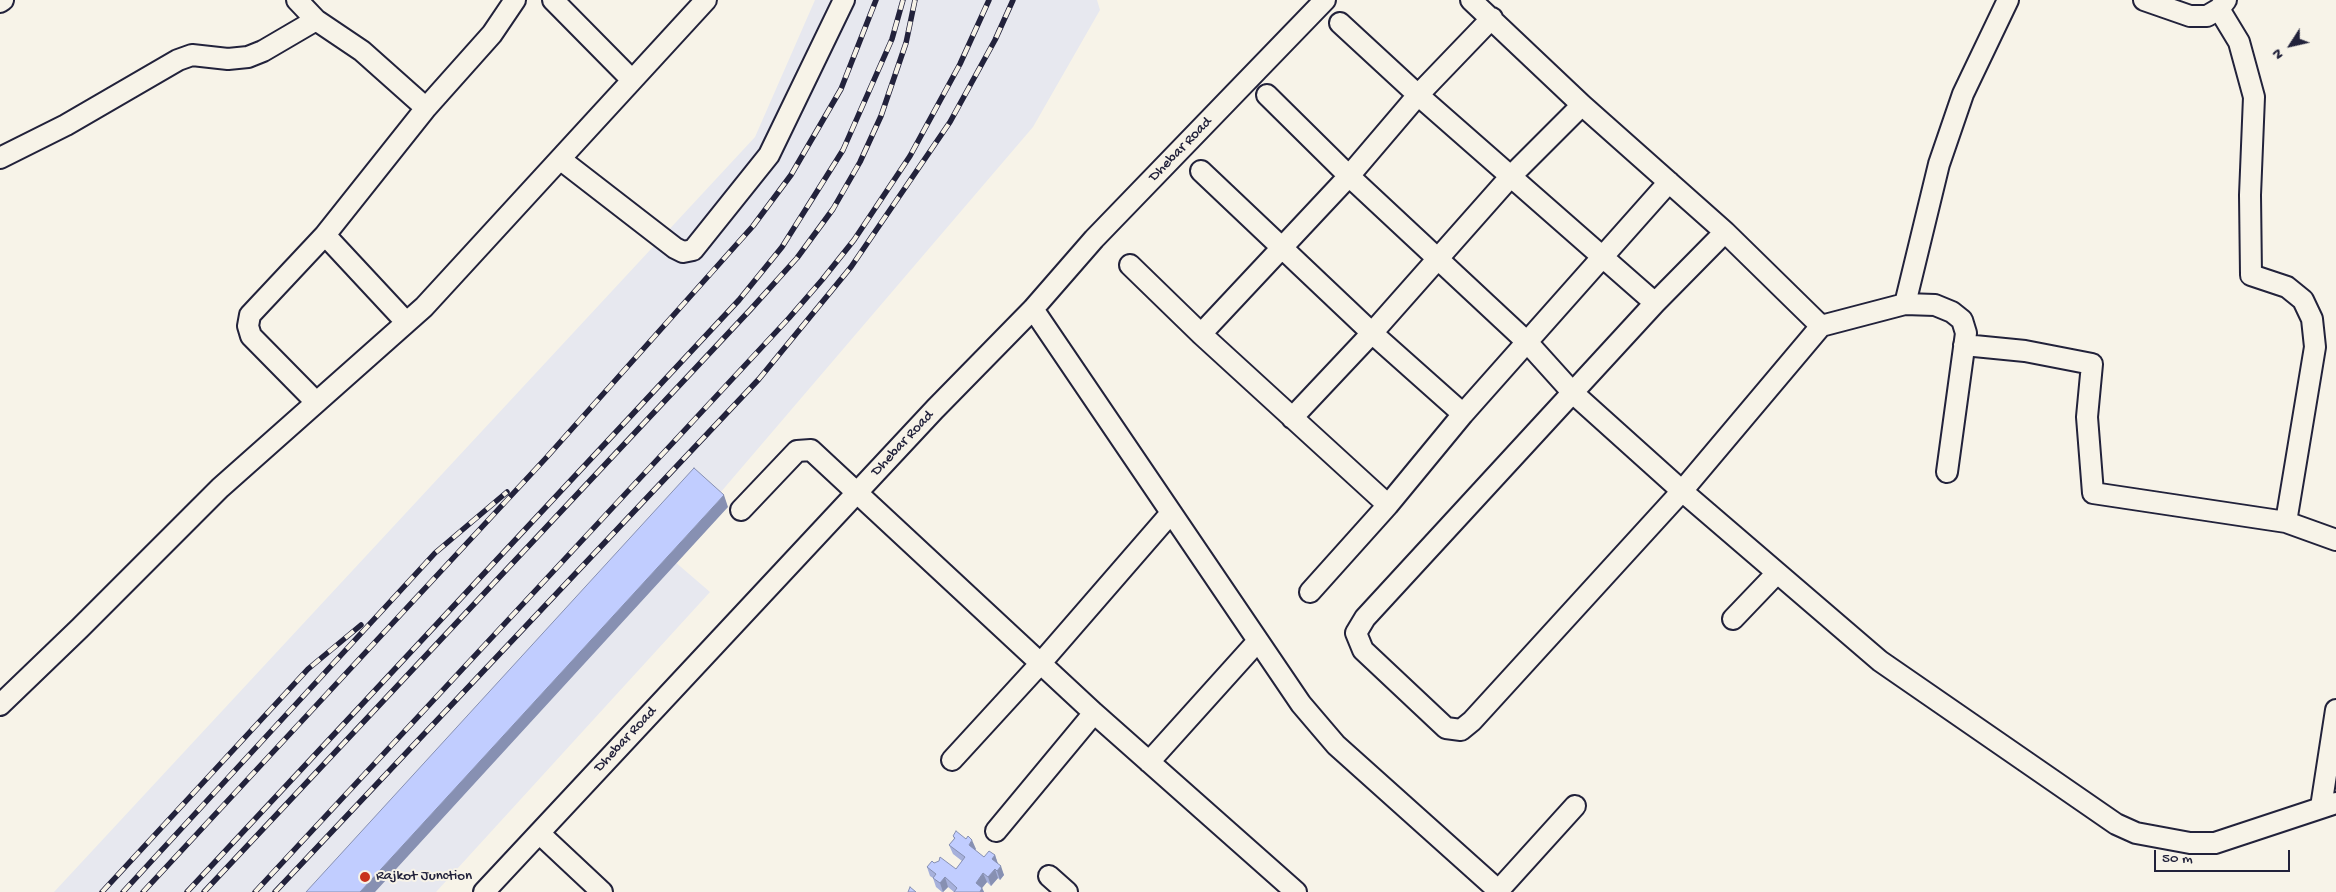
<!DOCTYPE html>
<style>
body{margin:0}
#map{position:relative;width:2336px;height:892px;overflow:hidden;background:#f7f3e8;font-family:"Gochi Hand",sans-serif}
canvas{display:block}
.north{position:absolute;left:2266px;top:20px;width:50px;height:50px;-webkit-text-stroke:4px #f7f3e8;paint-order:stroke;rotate:235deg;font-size:14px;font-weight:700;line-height:20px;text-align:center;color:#22223b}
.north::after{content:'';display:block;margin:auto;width:18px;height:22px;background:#22223b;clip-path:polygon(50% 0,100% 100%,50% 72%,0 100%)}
.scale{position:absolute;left:2154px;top:850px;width:136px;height:22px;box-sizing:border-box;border:2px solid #22223b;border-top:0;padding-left:6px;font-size:15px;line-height:18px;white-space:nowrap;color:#22223b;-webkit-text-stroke:4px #f7f3e8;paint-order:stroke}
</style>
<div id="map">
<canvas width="2336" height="892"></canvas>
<div class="north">N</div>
<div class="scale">50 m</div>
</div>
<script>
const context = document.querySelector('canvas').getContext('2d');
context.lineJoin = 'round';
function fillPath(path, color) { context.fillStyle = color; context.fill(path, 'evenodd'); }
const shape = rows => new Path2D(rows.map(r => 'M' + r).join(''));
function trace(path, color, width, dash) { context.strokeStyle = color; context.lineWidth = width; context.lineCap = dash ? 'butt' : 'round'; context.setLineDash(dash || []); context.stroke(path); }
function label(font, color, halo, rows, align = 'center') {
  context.font = font + ' "Gochi Hand",sans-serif'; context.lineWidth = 4; context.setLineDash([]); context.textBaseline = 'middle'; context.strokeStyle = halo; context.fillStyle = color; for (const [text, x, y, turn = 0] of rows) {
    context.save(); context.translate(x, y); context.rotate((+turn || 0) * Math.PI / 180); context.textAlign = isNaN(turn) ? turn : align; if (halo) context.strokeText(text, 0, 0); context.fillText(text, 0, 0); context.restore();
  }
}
const built = shape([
 [815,0,1097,0,1100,10,1033,127,667,555,710,592,436,892,54,892,755,137]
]);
const minor = shape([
 [297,0,316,20,362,51,426,108],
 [553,0,632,80],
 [1471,0,1582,105,1725,232,1821,326,1905,304,1935,305,1952,312,1962,320,1966,333,1947,472],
 [2144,0,2190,16,2207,16,2219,9,2226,0],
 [0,2,3,0],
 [2219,9,2239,42,2254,97,2250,195,2251,275,2287,287,2303,300,2312,319,2315,347,2286,522],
 [1340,23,1418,95,1655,303],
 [1267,95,1349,176,1527,342,1573,393,1682,491,1880,661,2116,824,2136,833,2190,843,2215,843,2336,803],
 [0,158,66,125,178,60,192,55,228,59,248,57,263,51,316,20],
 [560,159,675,248,683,252,693,250,769,155,844,0],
 [1201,171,1372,333,1463,414],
 [1725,232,1655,303,1365,618,1356,633,1363,650,1446,728,1461,730,1472,721,1682,491,1821,326],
 [1130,265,1201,334,1388,505],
 [1905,304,1939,164,1963,94,2008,0],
 [1033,309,1301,704,1336,745,1500,892],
 [406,322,325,235,426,108,492,34,515,0],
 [1201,334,1349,176,1418,95,1492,18],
 [1964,345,2025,351,2092,364,2087,417,2093,493,2286,522,2336,540],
 [316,402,251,336,248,326,250,315,325,235],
 [1292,418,1372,333,1511,176,1582,105],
 [741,510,797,451,811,450,1094,713,1296,892],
 [1310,592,1388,505,1463,414,1669,182],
 [1733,619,1777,573],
 [0,705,80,628,220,488,424,307,706,0],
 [952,760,1040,664,1171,513],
 [1149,762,1258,641],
 [2321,807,2336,710],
 [996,831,1094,713],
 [539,833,602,892],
 [1049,876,1067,892],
 [1498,891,1575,806],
 [484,892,935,409,1033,309,1094,239,1325,0]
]);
const rail = shape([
 [102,892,308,669,361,625],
 [123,892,435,553,507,492],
 [143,892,546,458,753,226,791,175,841,89,876,0],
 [187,892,739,300,782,247,843,150,892,39,903,0],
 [204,892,751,309,797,258,833,209,860,162,881,116,906,43,915,0],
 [255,892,789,318,822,280,854,240,910,156,960,64,989,0],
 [275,892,759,379,851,267,950,122,995,40,1013,0]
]);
const wall = shape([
 [953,836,976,849,975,850,984,857,995,855,998,864,1004,875,1000,880,998,878,991,886,987,882,982,888,984,892,954,892,948,887,943,892,942,892,936,887,933,878,930,876,927,867,934,863,956,869,962,861,953,854,949,845,954,839]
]);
const shadedWall = shape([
 [724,495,728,507,375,892,360,892],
 [972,840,976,849,972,854,969,845],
 [995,855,998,864,992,859],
 [1001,866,1004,875,1000,880,997,871],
 [995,869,998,878,991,886,988,877],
 [983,873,987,882,982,888,984,892,980,892,976,883],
 [945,877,948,887,943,892,940,883]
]);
const building = shape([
 [694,468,724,495,360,892,306,892,694,468],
 [956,831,966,839,968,836,972,840,969,845,984,857,989,851,995,855,992,859,1001,866,997,871,995,869,988,877,983,873,976,883,982,888,980,892,954,892,957,888,945,877,940,883,933,878,936,874,927,867,932,861,934,863,939,861,940,857,956,869,965,857,949,845,955,838,953,836,956,831],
 [910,887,916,892,908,892,910,887]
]);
const markers = [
 [365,877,6,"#c8321e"]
];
const streetNames = [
 ["Dhebar Road",1181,150,-46],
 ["Dhebar Road",903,444,-47],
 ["Dhebar Road",626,740,-47]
];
const poiNames = [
 ["Rajkot Junction",376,877]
];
fillPath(built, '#e7e8ef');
trace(minor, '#22223b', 24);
trace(minor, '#f7f3e8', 20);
trace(rail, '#22223b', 5.5);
trace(rail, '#f7f3e8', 4, [11]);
fillPath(wall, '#a6b0db');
fillPath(shadedWall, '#8790b2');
fillPath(building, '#c1cdff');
trace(building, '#8790b2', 1);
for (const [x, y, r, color] of markers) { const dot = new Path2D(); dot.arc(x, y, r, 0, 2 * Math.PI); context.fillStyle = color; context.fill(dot); trace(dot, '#f7f3e8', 2); }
label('15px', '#22223b', '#f7f3e8', streetNames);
label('15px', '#22223b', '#f7f3e8', poiNames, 'left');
</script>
